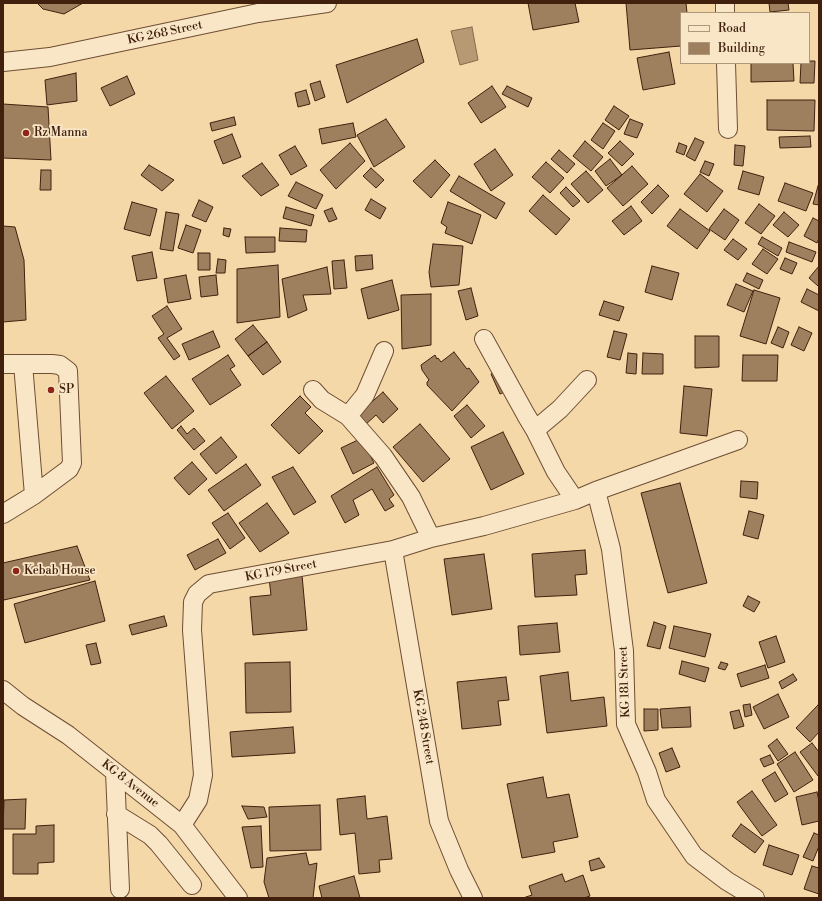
<!DOCTYPE html>
<style>
body{margin:0}
#map{position:relative;width:822px;height:901px;overflow:hidden;background:#f5d8a8;font-family:"Libre Bodoni",serif}
canvas{display:block}
.frame{position:absolute;inset:0;border:4px solid #41200e;pointer-events:none}
.legend{position:absolute;left:680px;top:12px;width:130px;height:52px;box-sizing:border-box;background:#f8e6c6;border:1px solid #af977c;margin:0;padding:5px 7px;list-style:none;font-size:12px;color:#41200e}
.legend li{display:flex;align-items:center;gap:8px;height:20px}
.legend b{width:20px;border:1px solid #af977c}
</style>
<div id="map">
<canvas width="822" height="901"></canvas>
<div class="frame"></div>
<ul class="legend">
<li><b style="height:5px;background:#f8e6c6"></b>Road</li>
<li><b style="height:11px;background:#9f805e"></b>Building</li>
</ul>
</div>
<script>
const context = document.querySelector('canvas').getContext('2d');
context.lineJoin = 'round';
function fillPath(path, color) { context.fillStyle = color; context.fill(path, 'evenodd'); }
const shape = rows => new Path2D(rows.map(r => 'M' + r).join(''));
function trace(path, color, width, dash) { context.strokeStyle = color; context.lineWidth = width; context.lineCap = dash ? 'butt' : 'round'; context.setLineDash(dash || []); context.stroke(path); }
function label(font, color, halo, rows, align = 'center') {
  context.font = font + ' "Libre Bodoni",serif'; context.lineWidth = 3.5; context.setLineDash([]); context.textBaseline = 'middle'; context.strokeStyle = halo; context.fillStyle = color; for (const [text, x, y, turn = 0] of rows) {
    context.save(); context.translate(x, y); context.rotate((+turn || 0) * Math.PI / 180); context.textAlign = isNaN(turn) ? turn : align; if (halo) context.strokeText(text, 0, 0); context.fillText(text, 0, 0); context.restore();
  }
}
const water = shape([
 [472,27,478,60,460,65,451,31,472,27]
]);
const building = shape([
 [37,3,83,3,64,14,43,9,37,3],
 [528,3,575,3,579,22,533,30,528,3],
 [626,3,686,3,687,13,681,13,681,46,630,50,626,3],
 [769,3,788,3,789,10,770,12,769,3],
 [417,39,424,62,347,103,336,65,417,39],
 [669,52,675,84,643,90,637,58,669,52],
 [809,61,815,61,814,83,800,83,801,63,809,63,809,61],
 [751,63,793,63,794,81,751,82,751,63],
 [76,73,77,101,47,105,45,80,76,73],
 [127,76,135,94,110,106,101,88,127,76],
 [320,81,325,97,315,101,310,84,320,81],
 [492,86,506,107,481,123,468,103,492,86],
 [507,86,532,98,528,107,502,94,507,86],
 [306,90,310,104,298,107,295,93,306,90],
 [767,100,815,100,814,131,767,130,767,100],
 [3,104,48,107,51,160,3,158,3,104],
 [614,106,629,116,619,130,605,120,614,106],
 [234,117,236,125,212,131,210,123,234,117],
 [386,119,405,147,374,167,357,135,386,119],
 [630,119,643,124,637,138,624,134,630,119],
 [353,123,356,137,322,144,319,129,353,123],
 [603,123,615,131,603,149,591,140,603,123],
 [232,134,241,157,223,164,214,141,232,134],
 [810,136,811,147,780,148,779,137,810,136],
 [695,138,704,142,695,161,686,156,695,138],
 [585,141,603,157,591,171,573,156,585,141],
 [620,141,634,154,622,166,608,153,620,141],
 [350,143,365,161,336,189,320,170,350,143],
 [679,143,687,146,684,155,676,152,679,143],
 [735,145,745,146,743,166,734,165,735,145],
 [295,146,307,166,291,175,279,155,295,146],
 [495,149,513,175,491,191,474,164,495,149],
 [559,150,575,164,567,173,551,159,559,150],
 [610,159,622,175,606,186,595,171,610,159],
 [435,160,450,175,431,198,413,181,435,160],
 [705,161,714,164,709,176,700,172,705,161],
 [546,162,564,178,550,193,532,177,546,162],
 [262,163,279,185,261,196,242,176,262,163],
 [149,165,174,180,162,191,141,175,149,165],
 [632,166,648,184,623,206,607,188,632,166],
 [371,168,384,180,376,188,363,176,371,168],
 [41,170,51,170,51,190,40,190,41,170],
 [586,171,603,190,588,203,571,184,586,171],
 [743,171,764,177,759,195,738,189,743,171],
 [700,174,723,191,707,212,684,194,700,174],
 [459,176,505,203,496,219,450,191,459,176],
 [296,182,323,195,316,209,288,196,296,182],
 [785,183,813,193,806,211,778,201,785,183],
 [658,185,669,196,652,214,641,202,658,185],
 [818,186,819,187,819,205,813,204,818,186],
 [566,187,580,201,573,207,560,193,566,187],
 [543,195,570,219,556,235,529,211,543,195],
 [371,199,386,208,380,219,365,210,371,199],
 [199,200,213,207,206,222,192,216,199,200],
 [132,202,157,209,150,236,124,229,132,202],
 [448,202,481,215,472,244,445,233,447,227,441,223,448,202],
 [759,204,775,216,761,234,745,223,759,204],
 [631,206,642,221,624,235,612,221,631,206],
 [286,207,314,215,311,226,283,218,286,207],
 [332,208,337,219,329,222,324,211,332,208],
 [680,209,710,231,697,249,667,226,680,209],
 [724,209,739,220,725,240,709,229,724,209],
 [166,212,179,214,173,251,160,249,166,212],
 [784,212,799,225,788,237,773,225,784,212],
 [813,218,819,221,819,238,817,243,804,236,813,218],
 [186,225,201,230,193,253,178,248,186,225],
 [3,226,15,227,24,260,26,320,3,322,3,226],
 [224,228,231,229,229,237,223,235,224,228],
 [280,228,307,230,306,242,279,241,280,228],
 [245,237,275,237,275,252,246,253,245,237],
 [762,237,782,248,778,256,758,244,762,237],
 [733,239,747,249,738,260,724,250,733,239],
 [789,242,816,252,812,262,786,252,789,242],
 [433,244,463,246,459,285,431,287,429,272,433,244],
 [763,249,778,259,767,274,752,264,763,249],
 [152,252,157,278,137,281,132,256,152,252],
 [198,253,210,253,210,270,198,270,198,253],
 [372,255,373,269,356,271,355,256,372,255],
 [785,258,797,263,792,274,780,269,785,258],
 [218,259,226,260,225,273,216,273,218,259],
 [344,260,347,288,334,289,332,261,344,260],
 [278,265,280,317,237,323,237,269,278,265],
 [652,266,679,273,672,300,645,292,652,266],
 [819,266,819,285,818,286,809,278,819,266],
 [327,267,331,294,303,295,307,310,288,318,282,279,327,267],
 [747,273,763,280,759,289,743,281,747,273],
 [186,275,191,299,168,303,164,279,186,275],
 [216,275,218,295,201,297,199,277,216,275],
 [392,280,399,310,368,319,361,289,392,280],
 [736,284,753,291,744,312,727,305,736,284],
 [471,288,478,316,466,320,458,291,471,288],
 [807,289,819,295,819,311,801,302,807,289],
 [754,290,780,298,766,344,740,336,754,290],
 [431,294,431,345,402,349,401,295,431,294],
 [604,301,624,307,619,321,599,315,604,301],
 [167,306,182,329,167,338,180,356,174,360,158,338,164,334,152,316,167,306],
 [253,325,267,342,248,356,235,339,253,325],
 [778,327,789,332,783,348,771,343,778,327],
 [799,327,812,333,804,351,791,345,799,327],
 [213,331,220,347,189,360,182,344,213,331],
 [614,331,627,334,620,360,607,357,614,331],
 [695,336,719,336,719,367,695,368,695,336],
 [267,342,281,362,263,375,248,356,267,342],
 [454,352,467,369,469,368,479,382,452,411,427,385,427,382,429,380,422,370,421,365,435,355,437,359,438,358,441,362,454,352],
 [628,353,637,354,636,374,626,373,628,353],
 [643,353,663,354,663,374,642,374,643,353],
 [228,355,235,366,230,369,241,385,210,405,192,379,228,355],
 [743,355,778,355,777,381,742,381,743,355],
 [498,370,507,391,500,394,491,374,498,370],
 [166,376,194,411,172,429,144,393,166,376],
 [684,386,712,389,707,436,680,433,684,386],
 [383,392,398,409,383,423,376,415,365,425,356,416,383,392],
 [300,396,311,407,305,413,323,431,299,454,271,425,300,396],
 [467,405,485,426,471,438,454,416,467,405],
 [420,424,450,459,423,482,393,447,420,424],
 [181,426,187,434,194,428,205,441,194,450,177,430,181,426],
 [503,432,524,474,491,490,471,447,503,432],
 [221,437,237,457,216,474,200,454,221,437],
 [362,438,374,463,353,474,341,448,362,438],
 [192,462,207,479,189,495,174,478,192,462],
 [246,464,261,485,224,511,208,490,246,464],
 [293,467,316,502,294,515,272,477,293,467],
 [377,467,394,495,389,499,394,506,385,511,372,489,353,500,359,515,345,523,331,496,377,467],
 [741,481,758,482,757,499,740,497,741,481],
 [680,483,707,583,668,593,641,493,680,483],
 [267,503,289,533,260,552,239,523,267,503],
 [749,511,764,515,758,539,743,535,749,511],
 [228,513,245,538,230,549,212,523,228,513],
 [218,539,226,553,195,570,187,555,218,539],
 [77,546,90,580,4,600,3,597,3,563,77,546],
 [585,550,587,574,575,575,577,595,535,597,532,554,585,550],
 [484,554,492,609,452,615,444,559,484,554],
 [302,575,307,630,253,635,250,597,271,595,269,578,302,575],
 [95,581,105,621,25,643,14,604,95,581],
 [748,596,760,602,754,612,743,606,748,596],
 [164,616,167,626,132,635,129,625,164,616],
 [654,622,666,626,660,649,647,646,654,622],
 [557,623,560,652,520,655,518,626,557,623],
 [674,626,711,634,705,657,669,648,674,626],
 [776,636,785,662,768,668,759,642,776,636],
 [96,643,101,663,91,665,86,645,96,643],
 [682,661,709,668,705,682,679,674,682,661],
 [290,662,291,712,246,713,245,663,290,662],
 [721,662,728,664,725,670,718,668,721,662],
 [765,665,769,678,741,687,737,674,765,665],
 [568,672,571,701,604,697,607,726,547,733,540,676,568,672],
 [793,674,797,680,782,689,779,682,793,674],
 [506,677,509,700,498,701,501,725,462,729,457,682,506,677],
 [778,694,789,717,764,729,753,707,778,694],
 [750,704,752,715,745,717,743,705,750,704],
 [818,705,819,705,819,732,810,742,796,728,818,705],
 [690,707,691,727,662,728,660,709,690,707],
 [644,709,658,709,658,730,644,731,644,709],
 [739,710,744,726,734,729,730,712,739,710],
 [293,727,295,753,232,757,230,732,293,727],
 [777,739,788,754,778,761,768,746,777,739],
 [812,743,819,752,819,775,818,776,800,752,812,743],
 [672,748,680,767,666,772,659,753,672,748],
 [795,752,813,780,794,792,777,764,795,752],
 [770,755,774,763,764,767,760,759,770,755],
 [775,772,788,794,775,802,762,780,775,772],
 [543,777,547,798,569,794,578,837,553,842,555,852,522,858,507,784,543,777],
 [752,791,777,825,762,836,737,802,752,791],
 [817,792,819,801,819,821,802,825,796,797,817,792],
 [365,796,367,819,387,816,392,859,379,860,380,872,359,874,355,833,340,835,337,799,365,796],
 [26,799,25,829,3,829,4,800,26,799],
 [320,805,321,850,270,851,269,807,320,805],
 [242,806,264,807,267,817,248,819,242,806],
 [741,824,764,841,755,853,732,836,741,824],
 [54,825,54,862,38,863,38,874,13,874,13,834,36,834,36,826,54,825],
 [261,826,263,867,251,868,242,827,261,826],
 [814,833,819,835,819,846,813,861,803,857,814,833],
 [769,845,799,855,792,875,763,865,769,845],
 [306,853,309,865,317,863,313,898,269,898,264,882,267,858,306,853],
 [599,858,605,867,591,871,589,861,599,858],
 [812,866,819,868,819,894,804,889,812,866],
 [562,874,565,882,583,875,590,896,584,898,523,898,532,895,529,886,562,874],
 [354,876,360,898,322,898,319,886,354,876]
]);
const minor = shape([
 [725,3,725,13],
 [3,62,50,57,258,13,327,3],
 [726,63,728,129],
 [484,339,526,415,535,430,556,472,575,500],
 [3,364,52,364,60,365,68,371,72,463,69,469,34,495,3,514],
 [23,364,34,495],
 [313,390,322,400,348,416,383,456,411,497,431,538],
 [348,416,365,395,384,351],
 [535,430,560,409,587,380],
 [596,491,611,549,624,651,626,724,647,772,656,800,694,856,727,881,755,898],
 [393,550,439,821,459,870,473,898],
 [3,690,23,706,68,735,182,825,238,898],
 [115,772,120,889],
 [116,814,150,835,159,844,192,885],
 [182,825,198,800,203,775,192,630,193,602,197,594,209,584,393,550,431,538,484,526,575,500,596,491,738,440]
]);
const markers = [
 [26,133,4,"#8f2418"],
 [51,390,4,"#8f2418"],
 [16,571,4,"#8f2418"]
];
const streetNames = [
 ["KG 268 Street",165,33,-12],
 ["KG 179 Street",281,571,-11],
 ["KG 181 Street",625,682,-92],
 ["KG 248 Street",423,727,80],
 ["KG 8 Avenue",130,784,38]
];
const poiNames = [
 ["Rz Manna",34,133],
 ["SP",59,390],
 ["Kebab House",24,571]
];
fillPath(water, '#b89974');
trace(water, '#88694b', 1);
fillPath(building, '#9f805e');
trace(building, '#41200e', 1);
trace(minor, '#6e4e34', 20);
trace(minor, '#f8e6c6', 18);
for (const [x, y, r, color] of markers) { const dot = new Path2D(); dot.arc(x, y, r, 0, 2 * Math.PI); context.fillStyle = color; context.fill(dot); trace(dot, '#f8e6c6', 1.5); }
label('12px', '#41200e', '#f8e6c6', streetNames);
label('12px', '#41200e', '#f8e6c6', poiNames, 'left');
</script>
